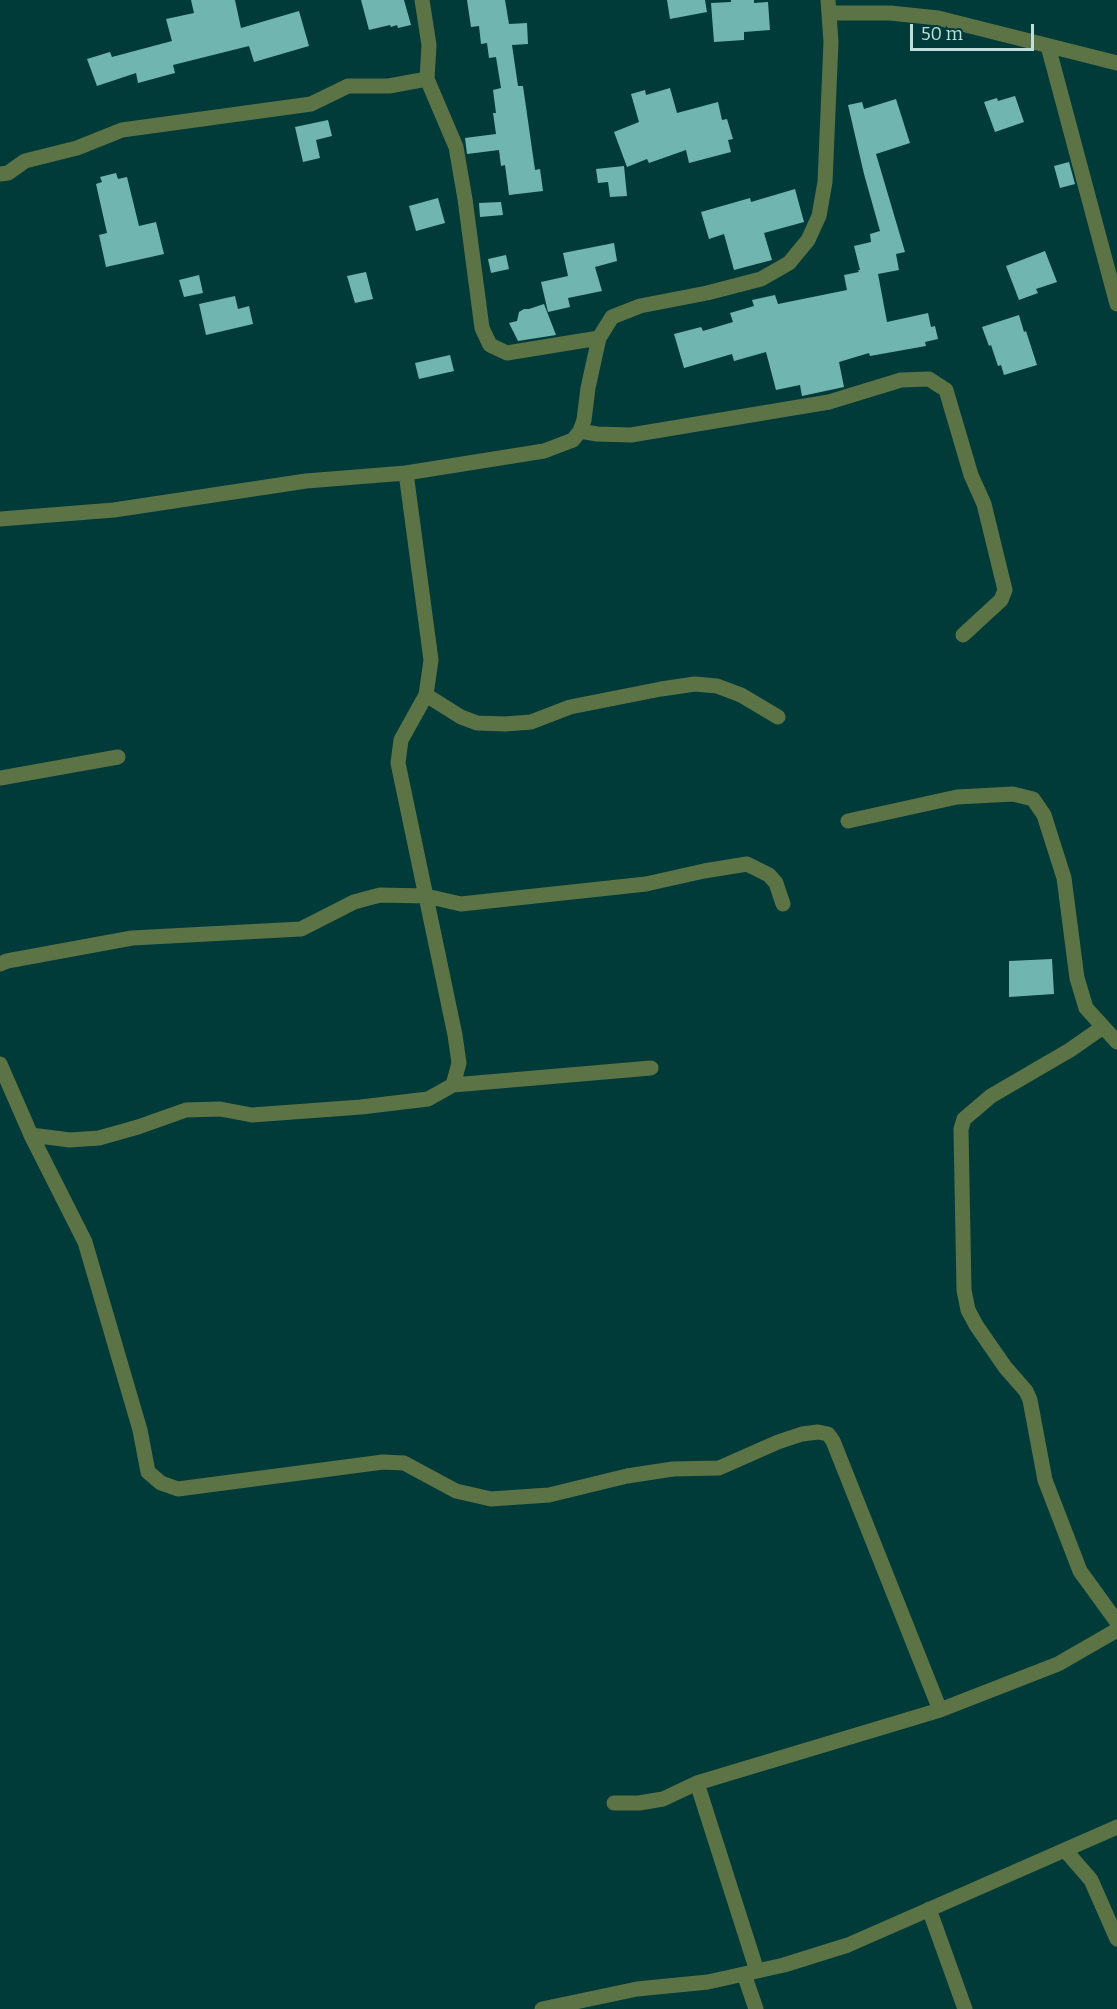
<!DOCTYPE html>
<style>
body{margin:0}
#map{position:relative;width:1117px;height:2009px;overflow:hidden;background:#003b39;font-family:Bitter,serif}
canvas{display:block}
.scale{position:absolute;left:910px;top:24px;width:124px;height:27px;box-sizing:border-box;border:3px solid #bedfdc;border-top:0;padding-left:8px;font-size:18px;line-height:21px;white-space:nowrap;color:#bedfdc;-webkit-text-stroke:4px #003b39;paint-order:stroke}
</style>
<div id="map">
<canvas width="1117" height="2009"></canvas>
<div class="scale">50 m</div>
</div>
<script>
const context = document.querySelector('canvas').getContext('2d');
context.lineJoin = 'round';
function fillPath(path, color) { context.fillStyle = color; context.fill(path, 'evenodd'); }
const shape = rows => new Path2D(rows.map(r => 'M' + r).join(''));
function trace(path, color, width, dash) { context.strokeStyle = color; context.lineWidth = width; context.lineCap = dash ? 'butt' : 'round'; context.setLineDash(dash || []); context.stroke(path); }
const building = shape([
 [191,0,235,0,241,28,299,11,309,46,254,62,249,46,173,65,175,73,138,83,136,73,97,86,87,59,110,52,112,57,172,41,166,19,194,13],
 [361,0,404,0,411,25,398,28,397,25,391,27,390,25,369,30],
 [467,0,505,0,509,24,527,23,528,44,512,45,518,86,523,86,535,170,540,169,543,191,509,195,505,165,501,166,499,150,467,154,465,138,496,134,493,113,496,113,493,90,501,88,496,57,489,58,487,43,481,44,479,26,471,27],
 [667,0,705,0,707,12,670,19],
 [731,0,754,0,754,3,768,2,770,30,744,32,744,40,714,42,711,3,731,2],
 [670,88,677,113,718,102,722,120,727,119,733,139,728,140,731,152,689,163,686,150,649,163,647,159,627,167,614,132,639,122,631,94,645,90,646,95],
 [1015,96,1024,122,995,132,984,102,997,98,998,101],
 [896,99,910,143,876,154,905,252,896,254,899,270,878,274,887,322,928,313,931,327,935,326,938,339,925,342,926,346,870,356,869,353,839,362,844,387,802,396,800,385,776,390,766,352,734,361,732,354,684,368,674,334,701,327,703,331,733,322,730,313,754,306,752,300,775,295,778,304,847,290,844,275,859,272,858,270,860,270,854,246,871,242,870,234,880,231,864,174,848,105,862,102,864,109],
 [328,120,332,136,316,140,320,158,303,162,295,127],
 [1069,162,1075,184,1060,188,1054,166],
 [624,166,627,196,610,197,608,182,598,183,596,169],
 [116,173,118,179,127,177,139,226,156,222,164,254,106,267,99,235,107,233,96,184,102,182,100,177],
 [795,189,804,222,764,233,772,260,734,270,724,234,709,239,701,212,750,198,751,202],
 [438,198,445,223,416,231,409,206],
 [501,202,503,215,480,217,479,203],
 [614,243,617,261,595,267,602,291,568,298,570,307,548,312,541,282,568,276,563,253],
 [1045,251,1057,282,1036,289,1038,293,1019,300,1006,266],
 [506,255,509,269,491,273,488,259],
 [366,272,373,299,355,303,347,276],
 [199,275,203,293,184,297,179,280],
 [235,296,238,309,249,306,253,324,206,335,199,304],
 [544,304,556,335,518,341,509,323,517,321,519,312,524,309,529,309],
 [1019,315,1024,332,1026,331,1037,365,1004,375,1001,365,998,366,991,345,989,346,982,327],
 [450,355,454,371,419,379,415,363],
 [1052,959,1054,994,1009,997,1009,961]
]);
const minor = shape([
 [422,0,429,45,427,79],
 [830,13,890,13,938,18,1117,63],
 [1048,46,1117,304],
 [0,174,8,173,25,161,77,148,122,130,311,104,348,86,389,86,427,79,456,147,465,199,482,328,490,345,507,353,599,338],
 [580,431,597,434,631,435,829,402,901,380,929,379,946,390,971,475,984,504,1005,590,1001,600,963,635],
 [0,519,114,510,306,481,406,473,544,451,573,440,580,431,584,420,588,388,599,338,612,317,640,306,707,293,761,279,789,263,808,240,819,216,825,182,831,42,828,0],
 [426,695,461,717,477,723,505,724,531,722,570,707,661,689,695,684,717,686,741,695,778,717],
 [0,778,118,757],
 [848,821,957,797,1013,794,1033,799,1044,815,1064,878,1077,978,1086,1008,1117,1042],
 [0,964,7,961,132,938,301,929,354,902,380,895,426,896,461,904,646,884,704,871,747,864,769,875,776,883,783,904],
 [1103,1027,1070,1050,991,1096,964,1119,961,1129,964,1290,968,1310,976,1325,1005,1367,1026,1391,1030,1400,1045,1480,1080,1571,1117,1622],
 [0,1064,31,1135,85,1242,140,1430,148,1472,161,1483,178,1489,383,1462,404,1463,456,1491,491,1499,549,1495,627,1476,673,1469,719,1468,778,1442,802,1434,818,1432,828,1434,833,1441,940,1710],
 [453,1085,651,1068],
 [31,1135,70,1140,99,1138,138,1127,186,1110,220,1109,252,1115,361,1107,428,1099,453,1085,459,1063,455,1035,398,763,401,740,426,695,431,660,406,473],
 [697,1783,757,1971],
 [614,1803,639,1803,663,1799,697,1783,940,1710,1058,1664,1117,1630],
 [1065,1850,1091,1880,1117,1939],
 [929,1909,965,2009],
 [744,1974,756,2009],
 [542,2009,637,1989,708,1982,784,1965,848,1945,1117,1827]
]);
fillPath(building, '#71b5b1');
trace(minor, '#5c7346', 15);
</script>
